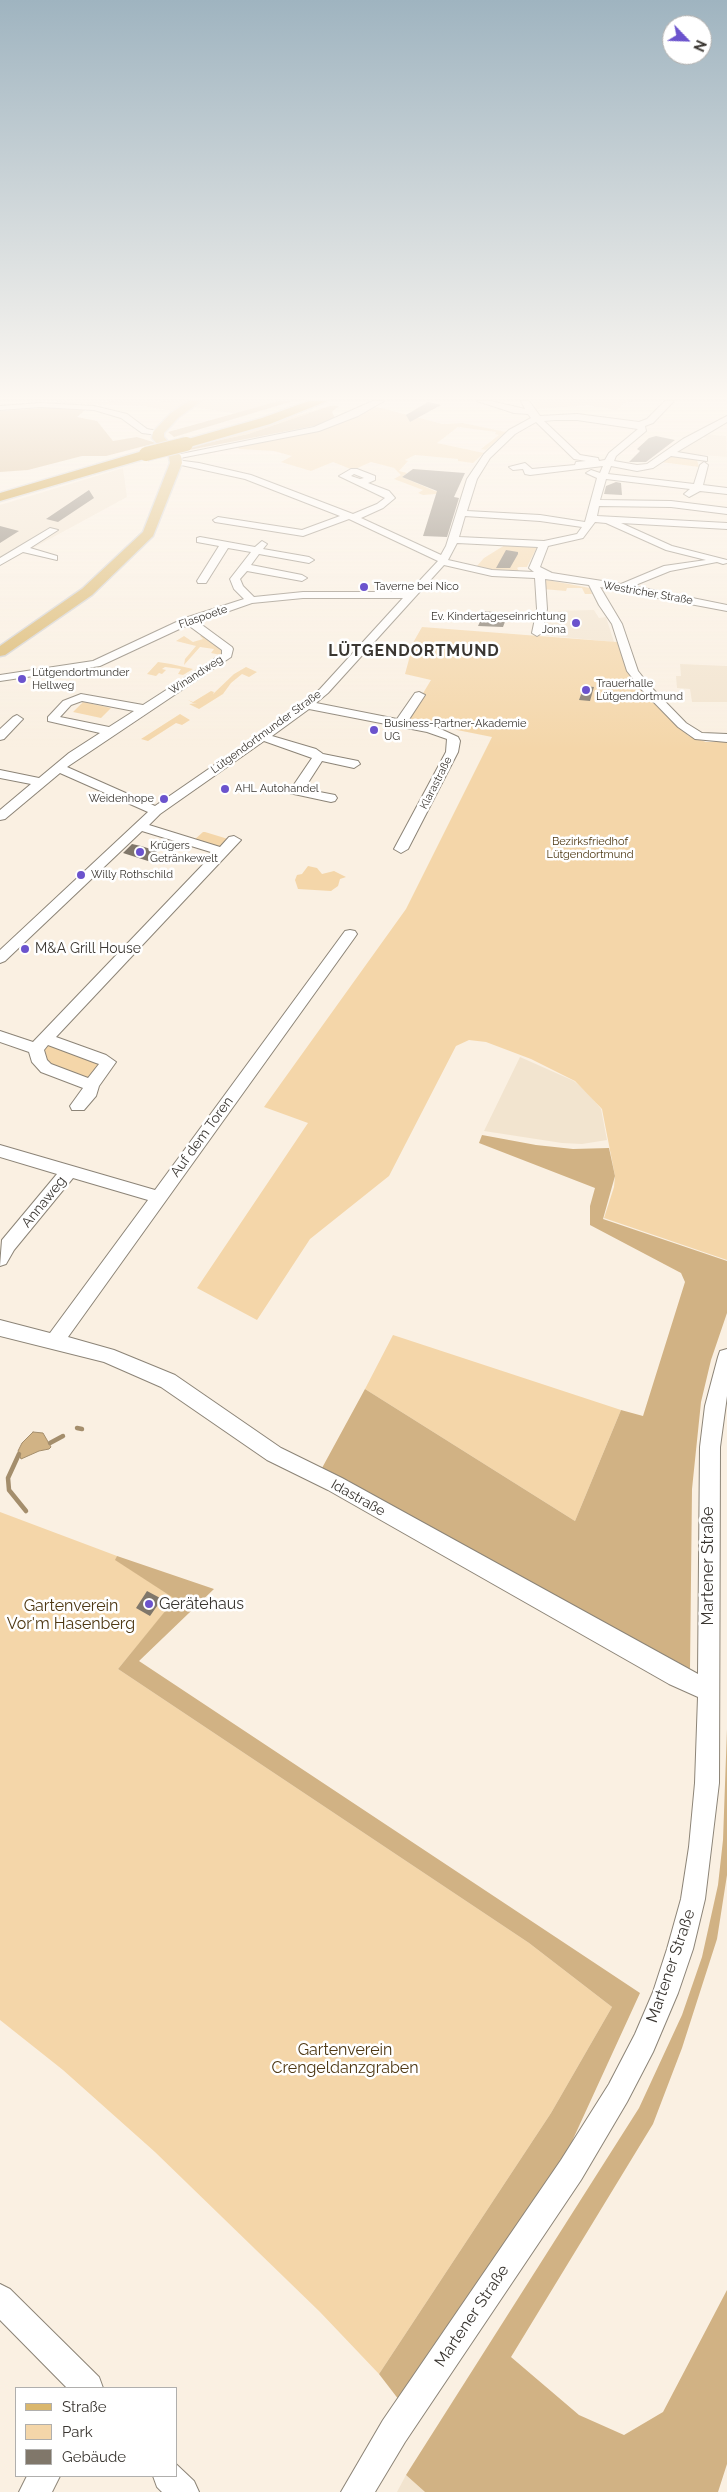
<!DOCTYPE html>
<meta charset="utf-8">
<style>
body{margin:0}
#map{position:relative;width:727px;height:2492px;overflow:hidden;background:#faf0e2;font-family:Raleway,sans-serif}
canvas{display:block}
.legend{position:absolute;left:15px;top:2387px;width:162px;height:90px;box-sizing:border-box;background:#fff;border:1px solid #b0afad;margin:0;padding:6px 9px;list-style:none;font-size:15px;color:#3a3631}
.legend li{display:flex;align-items:center;gap:10px;height:25px}
.legend b{width:25px;border:1px solid #b0afad}
.north{position:absolute;left:662px;top:15px;width:50px;height:50px;box-sizing:border-box;background:#fff;border:1px solid #b0afad;border-radius:50%;rotate:114deg;font-size:14px;font-weight:700;line-height:20px;text-align:center;color:#3a3631}
.north::after{content:'';display:block;margin:auto;width:18px;height:22px;background:#6b53cd;clip-path:polygon(50% 0,100% 100%,50% 72%,0 100%)}
</style>
<div id="map">
<canvas width="727" height="2492"></canvas>
<ul class="legend">
<li><b style="height:6px;background:#dab76d"></b>Straße</li>
<li><b style="height:14px;background:#f4d6a9"></b>Park</li>
<li><b style="height:14px;background:#80776a"></b>Gebäude</li>
</ul>
<div class="north">N</div>
</div>
<script>
const context = document.querySelector('canvas').getContext('2d');
context.lineJoin = 'round';
function fillPath(path, color) { context.fillStyle = color; context.fill(path, 'evenodd'); }
const shape = rows => new Path2D(rows.map(r => 'M' + r).join(''));
function trace(path, color, width, dash) { context.strokeStyle = color; context.lineWidth = width; context.lineCap = dash ? 'butt' : 'round'; context.setLineDash(dash || []); context.stroke(path); }
function label(font, color, halo, rows, align = 'center') {
  context.font = font + ' Raleway,sans-serif'; context.lineWidth = 5; context.setLineDash([]); context.textBaseline = 'middle'; context.strokeStyle = halo; context.fillStyle = color; for (const [text, x, y, turn = 0] of rows) {
    context.save(); context.translate(x, y); context.rotate((+turn || 0) * Math.PI / 180); context.textAlign = isNaN(turn) ? turn : align; if (halo) context.strokeText(text, 0, 0); context.fillText(text, 0, 0); context.restore();
  }
}
const built = shape([
 [187,401,172,411,143,406,37,402],
 [203,401,279,401,238,414,194,407],
 [533,401,634,401,624,403,617,410,589,405,536,409],
 [702,434,726,436,727,457,674,453,698,439,707,439,700,436],
 [123,468,127,497,0,566,0,505],
 [594,610,599,618,606,617,614,642,541,635,548,611],
 [680,664,727,666,727,702,692,702,690,689,677,688,676,676,681,676],
 [520,1057,574,1081,588,1093,601,1109,607,1140,582,1144,562,1143,484,1131],
 [406,2475,425,2492,397,2492]
]);
const green = shape([
 [333,405,338,406,330,406,248,434,193,446],
 [377,407,443,424,463,423,506,432,486,450,481,449,499,435,495,434,496,432,458,427,437,443,484,453,473,463,458,461,458,459,415,455,405,460,408,461,399,471,407,473,402,477,435,491,449,493,423,495,418,493,423,490,394,479,401,475,394,468,371,462,353,470,333,462,311,471,281,462,292,456,274,451,239,449,237,446,325,429],
 [672,455,697,460,699,467,661,462],
 [505,545,537,547,527,567,519,567,517,568,519,571,492,571,476,567,484,558],
 [542,579,590,588,592,594,585,594,582,588,567,588,566,591,543,589],
 [422,627,617,642,628,671,677,726,689,736,706,742,727,742,727,1260,604,1218,614,1187,615,1176,602,1109,575,1081,531,1059,486,1042,469,1040,456,1046,389,1176,310,1239,257,1320,197,1288,308,1123,264,1107,406,909,492,737,407,720,431,680,405,674,414,641],
 [202,635,222,650,221,655,211,653,214,649,200,647,184,665,185,659,196,646,176,641,184,636,193,642,203,639,200,636],
 [158,662,171,664,193,669,183,675,178,674,181,669,165,667,162,669,166,670,162,674,159,673,156,676,147,674],
 [246,667,257,672,249,677,242,674,231,683,223,694,199,709,189,704,197,703,193,703,188,700,193,702,211,691,214,692,213,694,234,674],
 [83,702,111,708,101,718,73,712],
 [180,714,190,720,182,725,176,723,148,741,141,739],
 [203,832,205,832,228,839,222,848,193,841],
 [308,866,317,868,322,874,334,871,346,877,340,879,338,886,331,891,298,889,295,880,297,875,302,874],
 [49,1044,103,1064,90,1080,49,1067,42,1051],
 [393,1335,621,1410,575,1521,365,1389],
 [0,1512,117,1556,116,1560,176,1599,118,1669,529,1943,612,2007,551,2113,379,2374,320,2312,155,2152,63,2070,0,2020]
]);
const forest = shape([
 [279,401,293,401,174,437,168,432],
 [330,406,339,406,332,412,335,418,324,424,184,451,193,446,248,434],
 [59,407,86,409,77,417,97,421,113,441,137,437,156,443,106,456,82,456,28,470,0,472,0,411],
 [482,1135,536,1145,573,1149,609,1148,615,1176,603,1219,727,1261,727,1313,711,1360,701,1402,692,1489,690,1669,322,1468,365,1389,575,1521,621,1410,643,1416,685,1282,681,1273,590,1225,590,1206,595,1188,479,1143],
 [117,1556,214,1589,139,1661,640,1993,563,2161,431,2349,399,2400,379,2374,551,2113,612,2007,529,1943,118,1669,175,1599,115,1560],
 [727,1729,727,1875,717,1939,682,2048,653,2124,511,2357,579,2415,624,2435,663,2412,727,2290,727,2464,718,2492,425,2492,406,2475,639,2108,682,2015,702,1957,718,1885,723,1840]
]);
const water = shape([
 [33,1432,43,1433,51,1447,49,1449,39,1451,21,1459,18,1451,22,1443,33,1432]
]);
const stream = shape([
 [77,1428,82,1429],
 [50,1443,63,1436],
 [19,1454,8,1478,9,1490,26,1511]
]);
const building = shape([
 [428,402,441,405,410,422,406,415],
 [656,436,675,440,646,462,629,462,640,451,637,449,649,438],
 [413,469,465,473,454,497,459,498,447,537,423,536,437,491,402,477],
 [616,482,621,483,622,495,604,494,606,486],
 [89,490,94,498,58,522,46,519],
 [0,526,19,531,0,543],
 [506,550,518,552,518,554,510,568,496,568],
 [485,611,508,614,503,627,478,626],
 [584,686,594,687,590,701,579,700],
 [132,844,141,846,157,851,148,861,123,853],
 [147,1591,162,1599,150,1616,136,1608]
]);
const minor = shape([
 [373,401,384,401,358,416,319,431,175,459,171,456,314,427,373,401],
 [477,401,491,401,525,409,521,401,529,401,540,416,577,414,639,422,647,419,665,401,674,401,653,423,645,426,646,431,616,456,614,461,637,465,647,464,683,439,727,416,727,422,677,452,707,457,707,461,671,456,653,468,637,471,611,466,608,474,694,484,700,465,704,462,708,465,703,485,727,488,727,494,700,491,689,497,684,494,690,489,606,479,600,500,671,501,727,508,727,514,671,507,599,506,597,516,727,523,727,529,621,523,672,546,727,560,727,563,723,564,717,562,670,571,633,586,727,605,727,611,600,587,622,624,638,671,649,685,686,723,702,733,727,734,727,742,695,739,678,727,641,689,627,671,612,624,599,605,589,585,545,579,547,609,542,633,537,636,532,633,537,609,535,578,492,576,444,565,328,693,316,703,397,719,415,693,419,692,425,695,408,721,434,726,458,737,460,741,458,752,408,849,401,853,394,849,446,752,447,739,427,732,309,709,272,736,316,749,323,754,358,761,360,764,354,768,322,761,304,789,335,795,337,798,335,801,331,802,280,791,278,788,280,785,293,786,312,758,264,741,160,814,149,825,220,847,229,837,234,836,241,840,56,1037,106,1055,116,1062,99,1086,96,1096,84,1110,72,1110,70,1106,83,1088,41,1072,32,1062,29,1052,0,1042,0,1031,33,1042,214,853,142,831,5,961,0,963,0,950,148,812,60,773,5,819,0,820,0,810,31,784,0,778,0,770,39,778,69,753,100,733,48,721,48,717,63,701,81,694,143,705,222,654,222,650,188,625,100,666,0,681,0,675,93,661,185,618,244,599,234,589,230,579,251,552,228,548,206,583,198,583,197,581,219,546,197,542,197,538,200,537,255,547,262,541,267,544,263,549,309,557,314,560,309,563,259,554,251,565,302,575,307,578,302,581,247,571,240,579,243,586,254,597,303,592,409,592,438,561,349,519,303,536,215,522,213,520,218,517,302,530,340,516,245,479,172,463,176,460,199,463,251,475,353,514,377,504,385,498,339,476,351,469,357,469,375,476,375,480,368,483,389,491,395,498,383,508,361,518,441,555,446,546,467,479,484,454,509,430,531,418,528,414,514,413,477,401],
 [555,420,577,420,638,429,609,453,605,460,599,461,598,458,580,455,544,421,555,420],
 [536,422,574,459,586,461,576,462,575,465,532,469,525,463,509,467,513,470,523,469,525,474,530,475,603,466,600,473,591,470,586,473,597,478,585,522,540,515,467,511,477,479,490,458,515,434,536,422],
 [354,474,364,478,360,479,351,476,354,474],
 [465,516,540,521,582,527,577,534,544,541,459,537,465,516],
 [595,522,606,523,666,550,706,560,664,566,621,584,552,573,540,567,548,546,583,538,595,522],
 [457,543,538,547,529,568,534,572,492,570,448,560,457,543],
 [303,598,403,598,320,689,287,715,155,806,67,767,231,657,233,649,232,647,198,622,252,603,303,598],
 [82,701,134,711,109,727,60,717,71,705,82,701],
 [48,1045,96,1063,99,1064,88,1078,51,1064,47,1060,44,1050,48,1045],
 [41,403,94,406,127,414,147,429,162,432,158,435,142,433,121,418,94,410,41,407,0,410,0,406,41,403],
 [50,528,58,530,30,548,57,556,57,560,23,552,0,565,0,558,50,528],
 [17,715,23,719,21,721,4,739,0,740,0,729,13,717,17,715],
 [350,930,355,931,357,934,355,937,68,1337,114,1350,175,1375,281,1448,342,1478,698,1674,700,1447,705,1406,718,1357,720,1351,727,1349,727,1396,720,1447,719,1783,705,1899,693,1949,678,1993,653,2052,627,2102,581,2180,405,2442,375,2492,341,2492,383,2420,561,2160,609,2084,635,2034,653,1992,667,1949,681,1899,689,1847,695,1783,698,1697,669,1684,328,1490,267,1460,161,1387,104,1362,0,1336,0,1320,50,1333,148,1200,73,1178,14,1250,6,1264,0,1266,2,1240,57,1174,0,1157,0,1145,155,1190,345,931,350,930],
 [0,2284,10,2289,99,2377,103,2388,67,2388,0,2320,0,2284],
 [176,2464,194,2481,199,2492,162,2492,157,2487,153,2476,176,2476,176,2464],
 [27,2476,60,2476,52,2492,19,2492,27,2476]
]);
const major = shape([
 [189,401,201,401,179,417,164,433,164,437,181,456,182,463,153,536,92,595,5,655,0,656,0,646,82,589,143,532,170,463,169,457,152,438,153,432,171,413,189,401]
]);
const highway = shape([
 [309,401,327,401,270,424,186,448,179,444,181,441,262,418,309,401],
 [146,450,153,454,151,457,0,501,0,493,146,450]
]);
const highwayBridge = shape([
 [146,454,186,444]
]);
const markers = [
 [364,587,5,"#6b53cd"],
 [576,623,5,"#6b53cd"],
 [22,679,5,"#6b53cd"],
 [586,690,5,"#6b53cd"],
 [374,730,5,"#6b53cd"],
 [225,789,5,"#6b53cd"],
 [164,799,5,"#6b53cd"],
 [140,852,5,"#6b53cd"],
 [81,875,5,"#6b53cd"],
 [25,949,5,"#6b53cd"],
 [149,1604,5,"#6b53cd"]
];
const farPoinames = [
 ["Taverne bei Nico",374,587],
 ["Ev. Kindertageseinrichtung",566,617,"right"],
 ["Jona",566,630,"right"],
 ["Lütgendortmunder",32,673],
 ["Hellweg",32,686],
 ["Trauerhalle",596,684],
 ["Lütgendortmund",596,697],
 ["Business-Partner-Akademie",384,724],
 ["UG",384,737],
 ["AHL Autohandel",235,789],
 ["Weidenhope",154,799,"right"],
 ["Krügers",150,846],
 ["Getränkewelt",150,859],
 ["Willy Rothschild",91,875]
];
const farStreetnames = [
 ["Westricher Straße",648,593,10],
 ["Flaspoete",203,617,-19],
 ["Winandweg",196,675,-33],
 ["Lütgendortmunder Straße",266,732,-36],
 ["Klarastraße",436,783,-63]
];
const farParknames = [
 ["Bezirksfriedhof",590,842],
 ["Lütgendortmund",590,855]
];
const poiNames = [
 ["M&A Grill House",35,949]
];
const streetNames = [
 ["Auf dem Toren",202,1137,-54],
 ["Annaweg",44,1202,-51],
 ["Idastraße",358,1498,29]
];
const farDistrictnames = [
 ["LÜTGENDORTMUND",414,651]
];
const nearStreetnames = [
 ["Martener Straße",708,1566,-90],
 ["Martener Straße",671,1966,-71],
 ["Martener Straße",472,2316,-56]
];
const nearPoinames = [
 ["Gerätehaus",159,1604]
];
const nearParknames = [
 ["Gartenverein",71,1606],
 ["Vor'm Hasenberg",71,1624],
 ["Gartenverein",345,2050],
 ["Crengeldanzgraben",345,2068]
];
fillPath(built, '#f2e4cf');
fillPath(green, '#f4d6a9');
fillPath(forest, '#d1b284');
fillPath(water, '#d1b385');
trace(water, '#a48e6c', 1);
trace(stream, '#a48e6c', 4.5);
fillPath(building, '#80776a');
trace(minor, '#8c8477', 2);
trace(major, '#d4d3d2', 3);
trace(highway, '#d4d3d2', 3);
fillPath(minor, '#fff');
fillPath(major, '#dab76d');
fillPath(highway, '#c1870b');
trace(highwayBridge, '#d4d3d2', 16, []);
trace(highwayBridge, '#c1870b', 14);
const sky = context.createLinearGradient(0, 0, 0, 750);
sky.addColorStop(0, '#9fb4c0');
sky.addColorStop(0.53, '#fdf8f2');
sky.addColorStop(1, '#fdf8f200');
context.fillStyle = sky;
context.fillRect(0, 0, 727, 750);
for (const [x, y, r, color] of markers) { const dot = new Path2D(); dot.arc(x, y, r, 0, 2 * Math.PI); context.fillStyle = color; context.fill(dot); trace(dot, '#fff', 2); }
label('11px', '#3a3631', '#fff', farPoinames, 'left');
label('11px', '#3a3631', '#fff', farStreetnames);
label('11px', '#4e3813', '#fff', farParknames);
label('14px', '#3a3631', '#fff', poiNames, 'left');
label('14px', '#3a3631', '#fff', streetNames);
context.letterSpacing = '1px';
label('bold 16px', '#3a3631', '#fff', farDistrictnames);
context.letterSpacing = '0px';
label('16px', '#3a3631', '#fff', nearStreetnames);
label('16px', '#3a3631', '#fff', nearPoinames, 'left');
label('16px', '#4e3813', '#fff', nearParknames);
</script>
